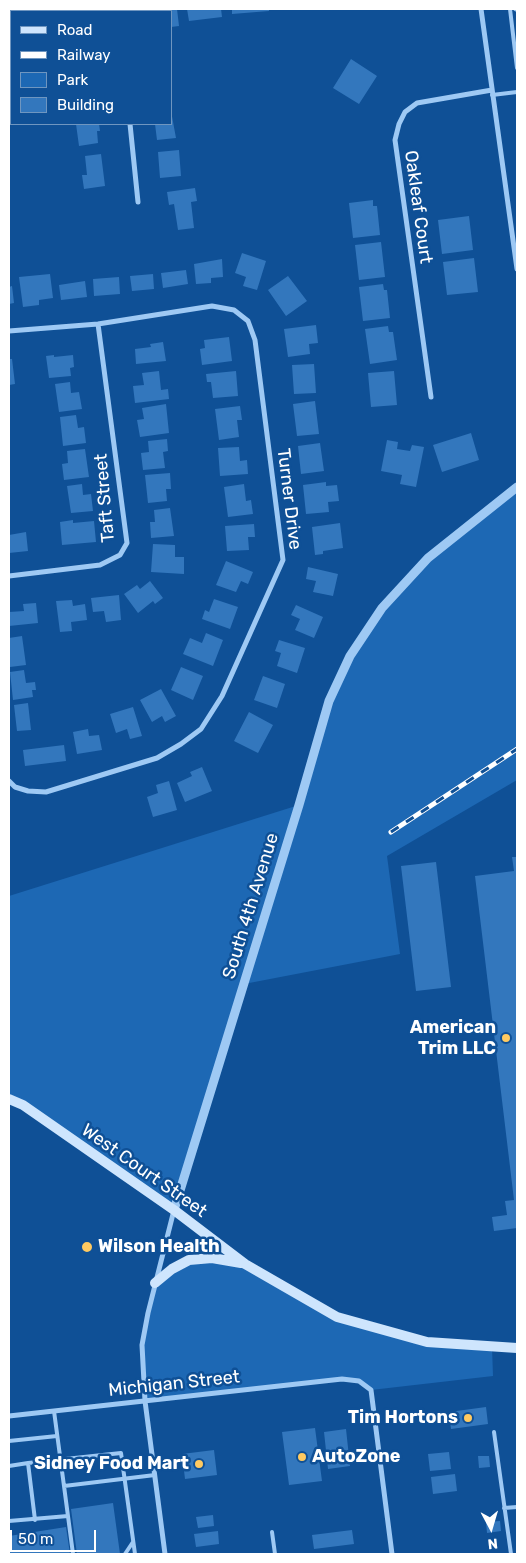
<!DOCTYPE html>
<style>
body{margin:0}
#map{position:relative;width:526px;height:1563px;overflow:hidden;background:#0f5096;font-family:Rubik,sans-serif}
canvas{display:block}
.frame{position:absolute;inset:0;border:10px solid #fff;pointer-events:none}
.legend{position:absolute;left:10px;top:10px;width:162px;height:115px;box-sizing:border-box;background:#0f5096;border:1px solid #6f96c0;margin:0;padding:6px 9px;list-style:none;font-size:15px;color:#fff}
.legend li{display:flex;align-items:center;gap:10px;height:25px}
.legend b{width:25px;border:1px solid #6f96c0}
.north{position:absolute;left:466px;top:1503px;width:50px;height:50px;-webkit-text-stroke:4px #0f5096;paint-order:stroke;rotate:174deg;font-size:14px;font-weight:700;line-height:20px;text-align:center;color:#fff}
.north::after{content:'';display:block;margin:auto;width:18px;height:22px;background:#fff;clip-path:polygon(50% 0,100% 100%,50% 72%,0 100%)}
.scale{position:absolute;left:10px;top:1530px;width:86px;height:22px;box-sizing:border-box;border:2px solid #fff;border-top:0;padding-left:6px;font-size:15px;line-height:18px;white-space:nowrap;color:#fff;-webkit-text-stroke:4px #0f5096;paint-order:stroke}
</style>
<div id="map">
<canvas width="526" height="1563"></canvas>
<div class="frame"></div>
<ul class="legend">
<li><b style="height:6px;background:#cee5fd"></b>Road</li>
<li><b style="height:6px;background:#fff"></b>Railway</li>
<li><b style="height:14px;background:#1d68b4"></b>Park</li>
<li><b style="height:14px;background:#3377bd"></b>Building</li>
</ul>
<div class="north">N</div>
<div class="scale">50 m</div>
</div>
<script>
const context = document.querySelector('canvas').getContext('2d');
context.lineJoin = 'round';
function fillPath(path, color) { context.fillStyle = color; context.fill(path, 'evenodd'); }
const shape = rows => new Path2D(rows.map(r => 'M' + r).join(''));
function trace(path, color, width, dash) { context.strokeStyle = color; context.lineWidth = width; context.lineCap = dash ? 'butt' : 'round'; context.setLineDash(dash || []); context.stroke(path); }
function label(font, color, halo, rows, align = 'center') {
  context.font = font + ' Rubik,sans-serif'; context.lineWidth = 5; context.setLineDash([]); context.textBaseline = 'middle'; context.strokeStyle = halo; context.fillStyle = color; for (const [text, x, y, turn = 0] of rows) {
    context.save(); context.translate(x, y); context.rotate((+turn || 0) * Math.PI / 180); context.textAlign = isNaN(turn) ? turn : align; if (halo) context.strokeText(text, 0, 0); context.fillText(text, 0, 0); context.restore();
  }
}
const green = shape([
 [517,487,517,780,387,856,400,954,244,984,174,1210,9,1099,9,896,299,805,329,701,382,608,428,558],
 [189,1260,245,1264,337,1317,427,1342,492,1347,493,1376,371,1390,359,1381,342,1379,145,1401,142,1345,155,1283]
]);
const building = shape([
 [177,9,179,26,171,27,171,11,149,11],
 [187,9,221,9,222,17,189,21],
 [232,9,269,9,269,11,232,14],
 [351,59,377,76,359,104,333,88],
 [171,111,176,138,157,140,155,124,171,124],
 [76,124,99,124,100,131,97,131,98,143,79,146],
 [179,150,181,176,160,178,158,152],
 [101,154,105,186,84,189,82,175,87,175,85,156],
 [195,188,197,201,191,202,194,228,178,230,174,204,169,205,167,192],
 [373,200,373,206,377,206,380,235,353,238,349,203],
 [469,216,473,250,442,254,438,220],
 [381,242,385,277,359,280,355,245],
 [242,253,266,261,257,290,243,286,246,277,235,273],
 [474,258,478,292,447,295,443,262],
 [222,259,223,277,211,278,211,283,196,284,194,264],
 [186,270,188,284,163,288,161,273],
 [50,274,53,298,39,300,39,305,23,307,19,277],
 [153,274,154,289,132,291,130,276],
 [288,276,307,301,286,316,268,290],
 [119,277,120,294,94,296,93,279],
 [85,281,87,297,61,300,59,285],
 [383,284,384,290,387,290,390,318,363,321,359,287],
 [12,286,14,303,9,304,9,287],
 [316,325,318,343,309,344,310,354,288,357,284,329],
 [388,326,389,332,393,332,397,360,370,364,365,329],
 [229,337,232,361,202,365,200,349,205,348,204,340],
 [163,342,166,361,136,364,135,349,151,347,150,344],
 [54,355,54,357,73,355,74,367,70,368,71,376,49,378,46,356],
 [9,359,12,359,15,384,9,385],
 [314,364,316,393,294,394,292,365],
 [159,371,161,390,168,389,169,399,135,403,133,386,144,385,142,373],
 [236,371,238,396,213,398,211,382,207,382,206,374],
 [394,371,397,405,371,407,368,373],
 [70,382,71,393,79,392,82,409,59,412,55,384],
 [315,401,319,434,297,436,293,404],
 [166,404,169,433,140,437,137,420,144,419,142,408],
 [240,406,242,420,237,420,239,437,219,440,215,409],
 [76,415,78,428,84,427,86,443,63,446,60,417],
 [471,433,479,460,442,472,433,445],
 [167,439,168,451,163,452,165,468,143,470,141,453,149,452,148,441],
 [387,440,398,442,397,449,410,451,412,445,424,447,416,487,400,484,402,475,381,471],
 [320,443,324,471,301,474,298,446],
 [239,447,240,461,247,460,248,474,220,476,218,448],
 [85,449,89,477,64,480,62,464,68,463,67,451],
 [170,473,171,489,166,489,167,501,148,503,145,475],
 [326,482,326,486,337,485,339,501,328,502,329,512,306,514,303,485],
 [82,484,83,495,91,494,93,511,71,513,67,486],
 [244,484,246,501,251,500,253,514,228,517,224,487],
 [170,508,174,536,151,538,150,522,155,522,154,510],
 [73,520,73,523,94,521,96,542,62,545,60,522],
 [340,523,343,548,323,551,323,554,315,555,312,527],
 [254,524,255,537,248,537,249,550,227,551,225,526],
 [26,532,28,551,9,553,9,535],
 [153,544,175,545,175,557,184,557,184,574,151,572],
 [226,561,253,572,248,584,241,581,236,592,216,585],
 [308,567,338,574,333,596,313,592,316,581,306,579],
 [150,581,163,598,155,604,153,601,138,613,124,594,137,585,140,589],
 [119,595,121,620,106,622,104,611,93,612,91,598],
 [214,599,238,607,230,629,202,619,205,610,209,612],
 [72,600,73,606,85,604,87,620,71,622,72,631,60,632,56,601],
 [36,603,38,623,9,626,9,612,24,611,23,604],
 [296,605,323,617,314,638,295,630,300,619,291,615],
 [206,633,223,640,213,666,183,654,190,638,202,643],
 [22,636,26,665,10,667,9,638],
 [279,640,305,648,297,673,277,666,281,653,275,651],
 [181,667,203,676,193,700,171,690],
 [24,670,26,683,35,682,36,690,32,690,33,697,13,700,10,672],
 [263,676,285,684,277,708,254,700],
 [161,689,176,716,165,722,162,716,152,722,140,700],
 [28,703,31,730,17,731,14,705],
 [133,707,142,736,130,739,127,729,116,733,110,714],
 [249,712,273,725,258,753,234,741],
 [88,729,89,736,99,735,102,750,77,754,73,732],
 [64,745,66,761,25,766,23,750],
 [202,767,212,791,185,802,177,783,192,776,190,772],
 [169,781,177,810,153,817,147,797,158,793,156,785],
 [512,857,517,857,517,1228,494,1231,492,1217,507,1215,505,1201,514,1200,475,876,514,871],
 [436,862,451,987,416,991,401,866],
 [486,1407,488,1424,451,1429,449,1412],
 [315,1428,322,1481,289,1485,282,1432],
 [346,1429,350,1466,328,1469,324,1432],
 [214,1450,217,1475,185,1479,182,1454],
 [449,1452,451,1469,430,1471,428,1454],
 [478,1456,489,1456,490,1467,479,1468],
 [455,1474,457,1491,433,1494,431,1477],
 [113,1503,120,1554,77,1554,71,1509],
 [213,1515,214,1526,198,1528,196,1517],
 [500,1521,501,1531,487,1533,486,1522],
 [66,1527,70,1554,9,1554,9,1536],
 [352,1530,354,1544,314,1549,312,1535],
 [218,1531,219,1544,196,1547,194,1534]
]);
const service = shape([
 [510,9,517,68],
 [515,9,517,10],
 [492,95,517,92],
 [54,1411,64,1486,155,1475],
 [494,1432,511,1554],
 [9,1441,57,1436],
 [9,1466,28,1463],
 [64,1486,73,1554],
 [504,1508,517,1507],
 [35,1520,28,1463,121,1453,135,1554],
 [9,1521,68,1516],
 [272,1532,275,1554],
 [125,1554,133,1542]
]);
const minor = shape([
 [117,9,117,11],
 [481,9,517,269],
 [130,124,138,202],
 [9,331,98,324,212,306,234,310,248,321,255,340,283,560,222,696,201,729,181,744,157,758,46,792,28,791,15,787,9,781],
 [431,397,395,140,399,124,405,112,417,103,492,90],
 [9,576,100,565,120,555,127,543,98,324],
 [9,1416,342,1379,359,1381,371,1390,392,1554],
 [165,1554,145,1401,142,1345,148,1313,174,1210]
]);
const tertiary = shape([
 [174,1210,299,805,329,701,350,656,382,608,428,558,517,487]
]);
const secondary = shape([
 [9,1099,23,1105,174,1210,245,1264,337,1317,427,1342,517,1348],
 [155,1283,172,1269,189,1260,212,1258,241,1263]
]);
const rail = shape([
 [391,832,517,749]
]);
const markers = [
 [506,1038,5,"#ffca61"],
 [87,1247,6,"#ffca61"],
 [468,1418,5,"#ffca61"],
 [302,1457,5,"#ffca61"],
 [199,1464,5,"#ffca61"]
];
const streetNames = [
 ["Oakleaf Court",418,207,82],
 ["Taft Street",105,498,-95],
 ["Turner Drive",289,499,83],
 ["South 4th Avenue",251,906,-73],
 ["West Court Street",144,1171,35],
 ["Michigan Street",174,1384,-6]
];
const poiNames = [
 ["American",496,1028],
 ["Trim LLC",496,1049],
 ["Wilson Health",98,1247,"left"],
 ["Tim Hortons",458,1418],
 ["AutoZone",312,1457,"left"],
 ["Sidney Food Mart",189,1464]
];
fillPath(green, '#1d68b4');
fillPath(building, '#3377bd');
trace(service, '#9ec9f4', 4);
trace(minor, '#9ec9f4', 5);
trace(tertiary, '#9ec9f4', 9);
trace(secondary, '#cee5fd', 10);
trace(rail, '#fff', 5);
trace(rail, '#0f5096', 3, [9]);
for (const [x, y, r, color] of markers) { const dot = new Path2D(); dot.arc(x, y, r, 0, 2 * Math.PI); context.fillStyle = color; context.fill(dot); trace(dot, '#0f5096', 2); }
label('18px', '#fff', '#0f5096', streetNames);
label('bold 18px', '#fff', '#0f5096', poiNames, 'right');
</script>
